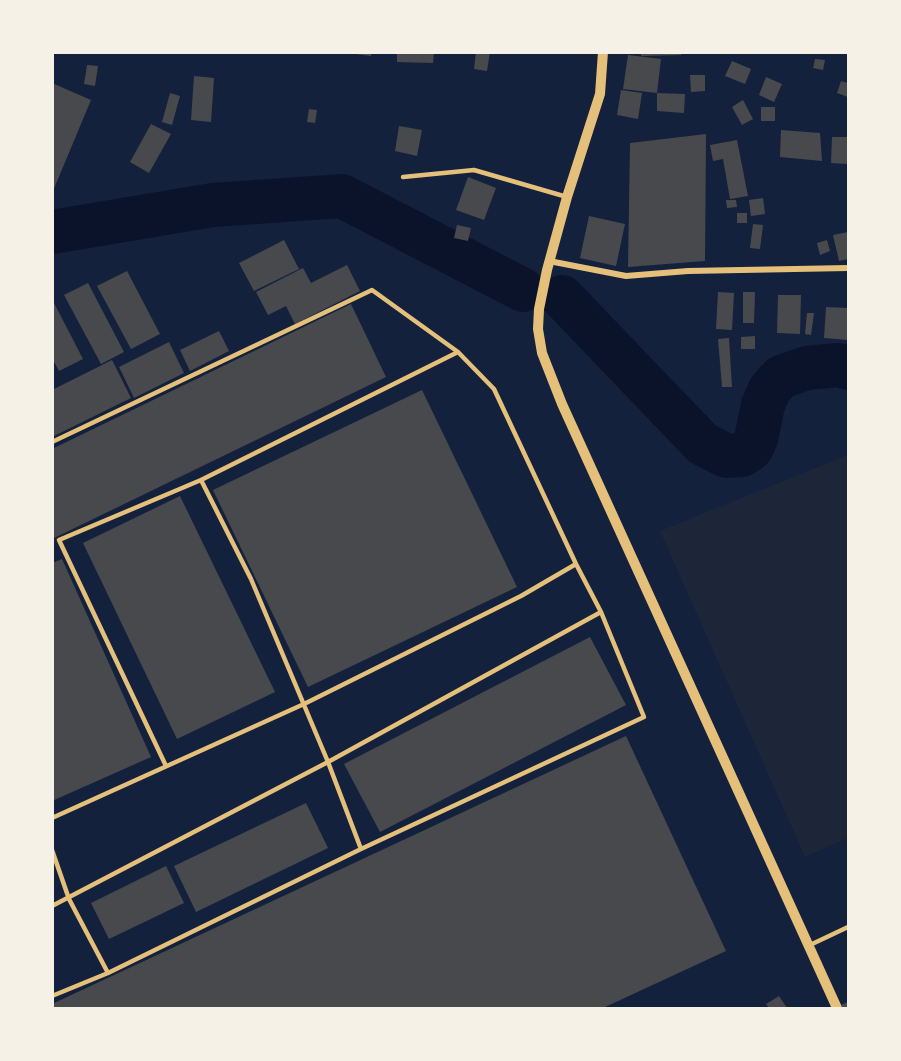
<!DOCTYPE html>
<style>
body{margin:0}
#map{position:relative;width:901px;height:1061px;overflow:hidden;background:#14213d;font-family:"Open Sans",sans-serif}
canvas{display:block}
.frame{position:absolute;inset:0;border:54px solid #f6f1e7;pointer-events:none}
</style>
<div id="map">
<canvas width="901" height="1061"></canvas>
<div class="frame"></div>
</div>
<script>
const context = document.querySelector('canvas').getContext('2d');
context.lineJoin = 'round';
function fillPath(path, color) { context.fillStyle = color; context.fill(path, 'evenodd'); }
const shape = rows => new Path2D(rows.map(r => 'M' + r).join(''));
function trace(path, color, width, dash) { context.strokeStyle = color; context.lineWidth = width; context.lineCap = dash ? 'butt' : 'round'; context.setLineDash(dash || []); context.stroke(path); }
const green = shape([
 [848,455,848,838,805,857,660,531]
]);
const river = shape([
 [52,232,213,205,342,196,523,290],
 [562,297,703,444,727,456,742,455,751,449,756,439,763,405,770,389,781,377,807,368,838,365,848,368]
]);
const building = shape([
 [356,52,371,52,371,56,356,54],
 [397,52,434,52,433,63,397,62],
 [476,52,490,52,487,71,474,69],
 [641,52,681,52,681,55,641,56],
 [628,55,661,59,657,93,623,89],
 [815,59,825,60,823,70,813,68],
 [732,61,751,69,745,84,725,76],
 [87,65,98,66,95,86,84,84],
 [690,75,705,75,705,91,691,92],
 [194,76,214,78,211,122,191,120],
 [766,77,782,84,774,102,759,95],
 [841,81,848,83,848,97,837,93],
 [52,83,91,100,53,191,52,191],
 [621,90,642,93,638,119,617,115],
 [170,93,180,96,172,125,162,122],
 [657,93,685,94,684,113,657,111],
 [743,100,753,119,742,125,732,107],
 [761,107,775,107,775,121,761,121],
 [309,109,317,110,315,123,307,122],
 [151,124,171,134,149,173,130,162],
 [399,126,422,130,417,156,395,151],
 [781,130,820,133,822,161,780,157],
 [706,134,705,261,628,267,630,143],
 [832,137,848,137,848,164,831,163],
 [737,140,748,196,730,199,723,159,713,161,710,145],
 [468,177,496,188,484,220,456,210],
 [763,198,765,214,751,216,749,200],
 [726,200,736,200,737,207,727,208],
 [737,213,747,213,747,223,737,223],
 [589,216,625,224,616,266,580,258],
 [753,224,763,225,760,249,750,248],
 [457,225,471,228,468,241,454,238],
 [848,232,848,259,839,261,833,235],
 [284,240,299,269,254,291,239,263],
 [827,240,830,251,820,255,817,243],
 [347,265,360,291,295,324,286,306,268,315,256,292,303,268,311,283],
 [127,271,160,334,131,349,97,286],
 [88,283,124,352,101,364,64,295],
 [718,292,734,293,732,330,716,329],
 [743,292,755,292,754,323,743,323],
 [778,295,801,295,800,334,777,333],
 [52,299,83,359,59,371,52,358],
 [351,304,386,377,52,539,52,449],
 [826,307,848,308,848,340,824,338],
 [807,313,814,313,811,335,805,334],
 [219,331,229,351,190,371,180,350],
 [755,336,755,349,741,349,741,337],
 [729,338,732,387,722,387,718,339],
 [169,342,184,373,134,398,119,367],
 [112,360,131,398,52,437,52,390],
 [422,390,517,587,308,687,213,490],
 [180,496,275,692,177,739,83,543],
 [62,559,151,757,52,801,52,563],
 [590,637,626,705,380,832,344,764],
 [626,736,726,951,603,1008,52,1008,52,1004],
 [306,803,328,848,196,912,174,866],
 [166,866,184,903,109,939,91,903],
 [779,996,787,1008,769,1008,766,1004],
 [848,1002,848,1008,843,1008,841,1005]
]);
const service = shape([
 [403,177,474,170,567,197],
 [52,442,372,290,458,352,494,389,576,564,601,612,644,717,361,849,108,973,52,996],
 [201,480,251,579,328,762,361,849],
 [166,766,59,540,201,480,458,352],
 [52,818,304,704,521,596,576,564],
 [52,850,69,899,108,973],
 [52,906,328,762,601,612],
 [810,945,848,927]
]);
const minor = shape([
 [549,261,626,276,688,271,848,268]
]);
const tertiary = shape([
 [603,52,600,94,567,197,547,270,539,309,538,329,542,353,562,404,837,1008]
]);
fillPath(green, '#1d2539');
trace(river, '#0b132b', 44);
fillPath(building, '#48494c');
trace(service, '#e5c07b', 4.5);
trace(minor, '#e5c07b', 6);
trace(tertiary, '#e5c07b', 10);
</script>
